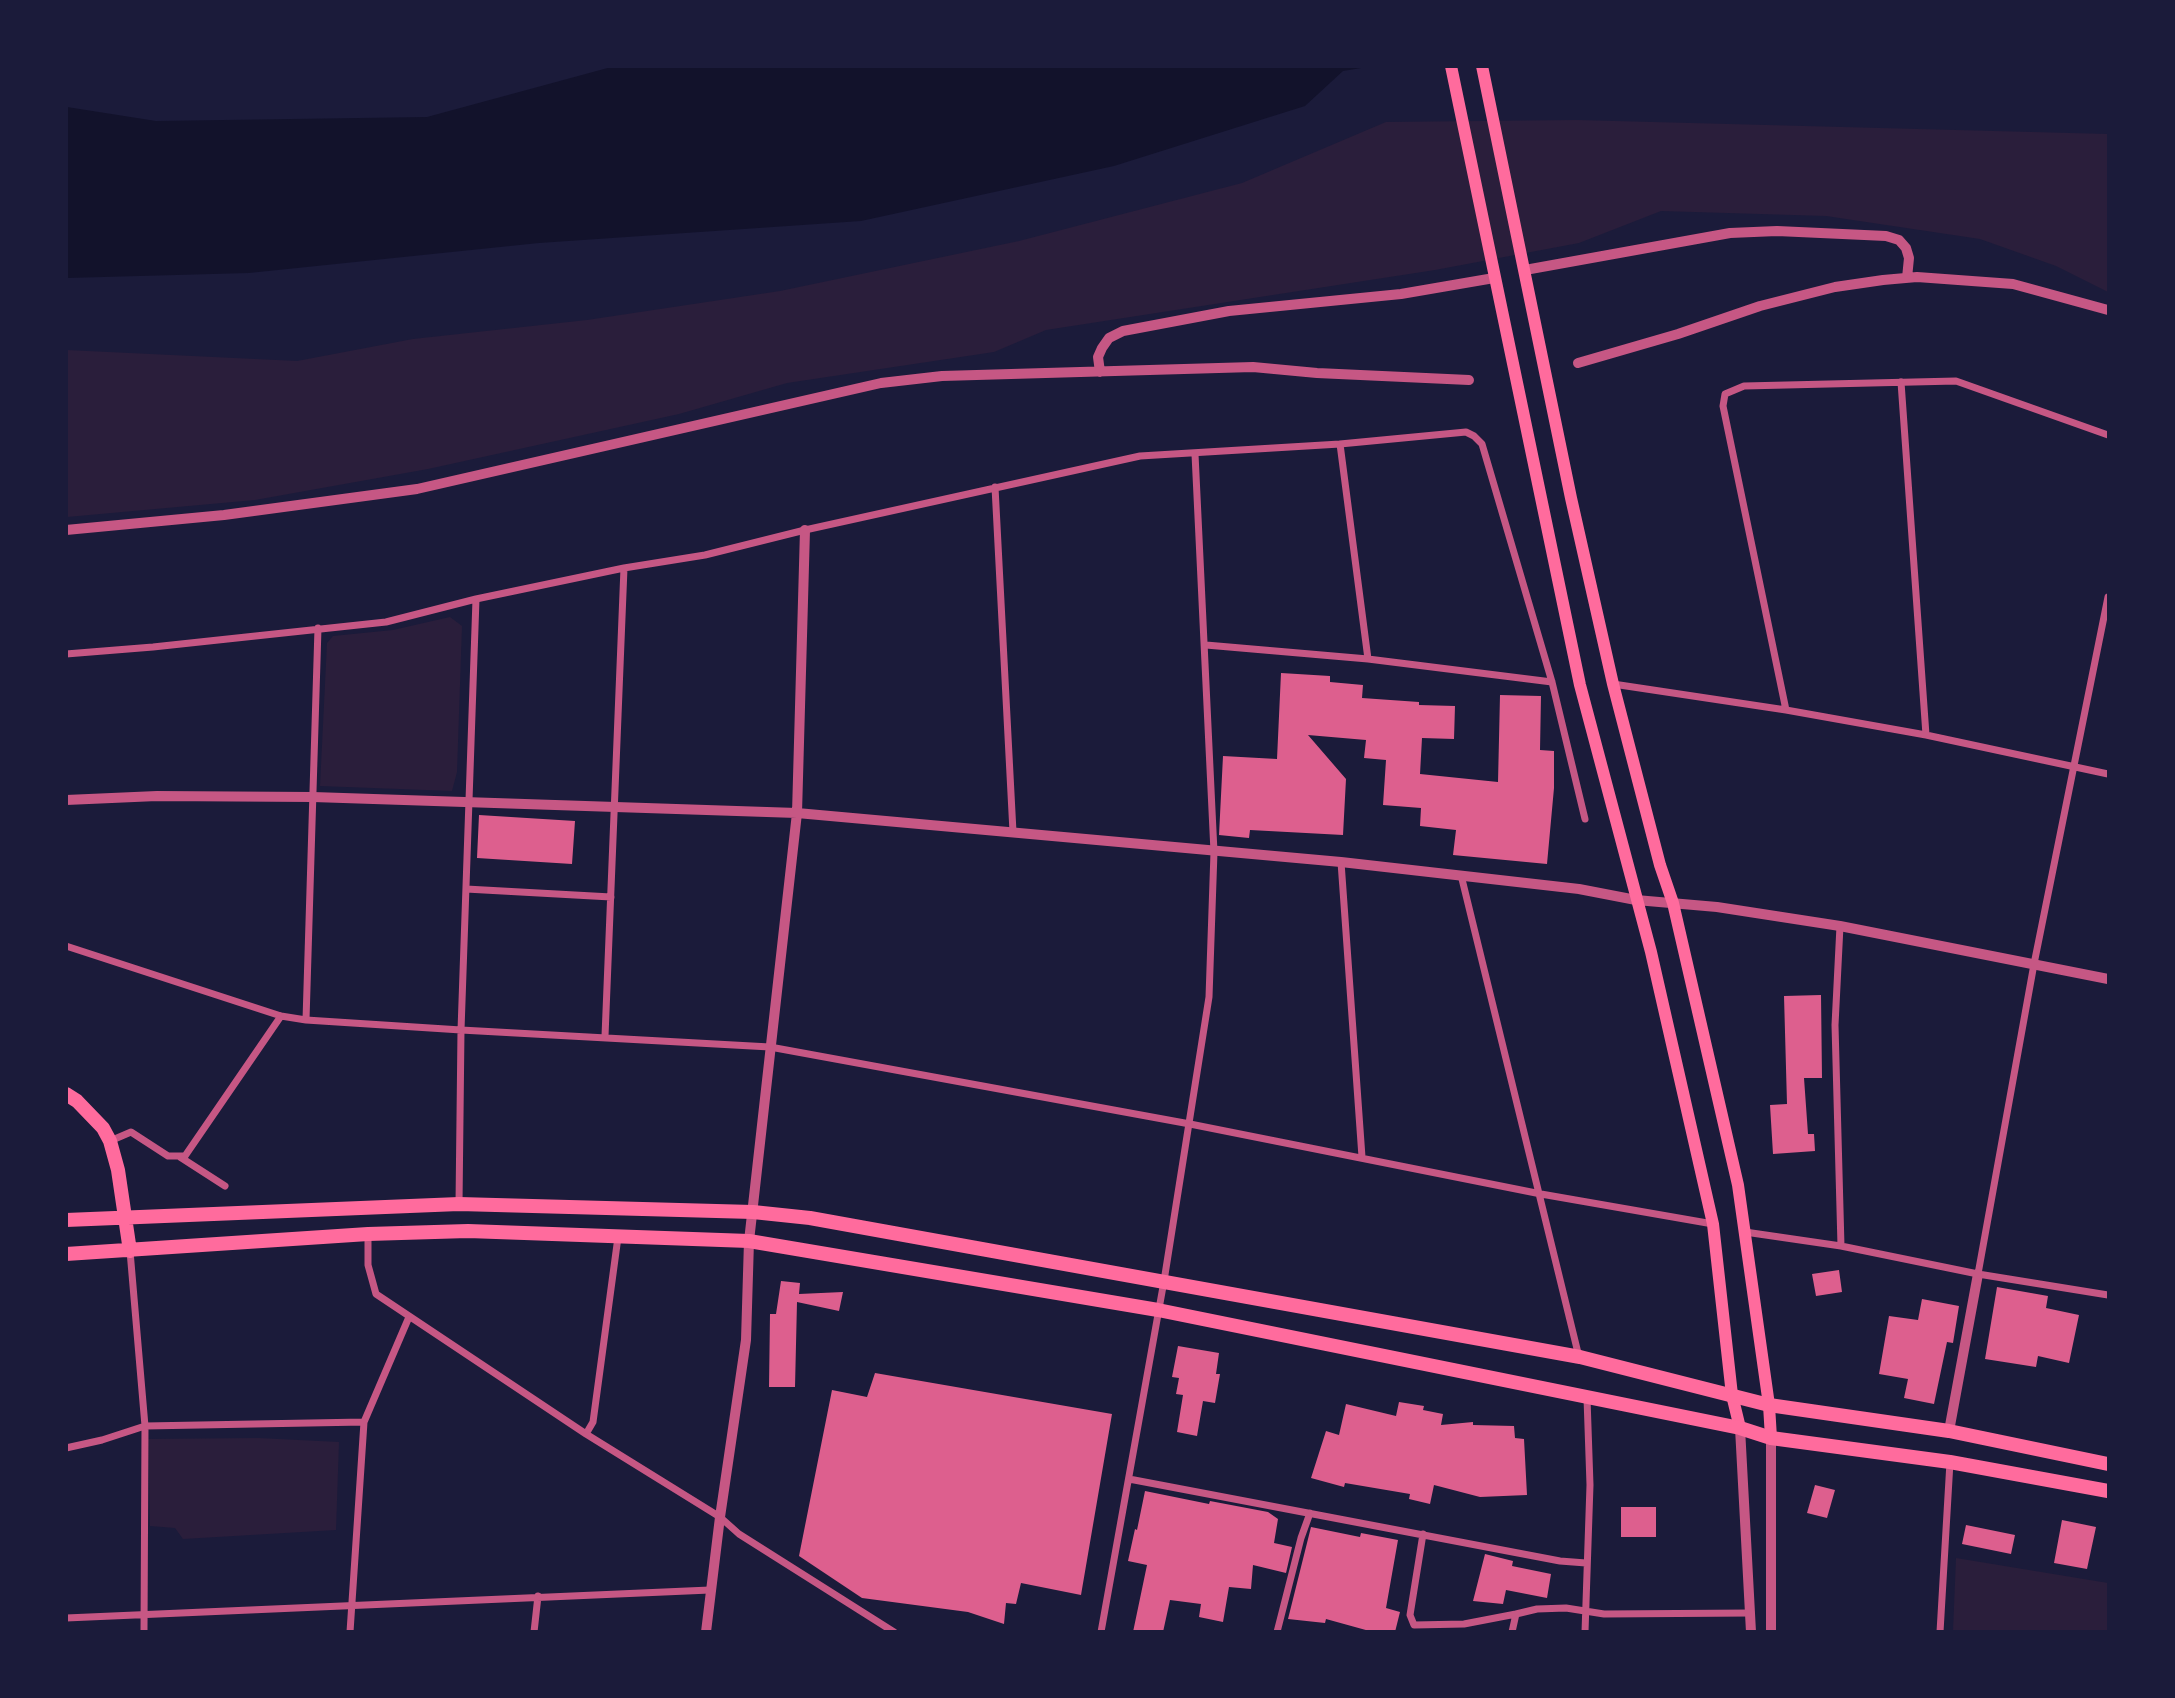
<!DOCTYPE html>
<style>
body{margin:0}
#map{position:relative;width:2175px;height:1698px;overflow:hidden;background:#1b1b3a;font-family:Poppins,sans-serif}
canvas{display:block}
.frame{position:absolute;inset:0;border:68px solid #1b1b3a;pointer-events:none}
</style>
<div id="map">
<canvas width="2175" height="1698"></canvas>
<div class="frame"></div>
</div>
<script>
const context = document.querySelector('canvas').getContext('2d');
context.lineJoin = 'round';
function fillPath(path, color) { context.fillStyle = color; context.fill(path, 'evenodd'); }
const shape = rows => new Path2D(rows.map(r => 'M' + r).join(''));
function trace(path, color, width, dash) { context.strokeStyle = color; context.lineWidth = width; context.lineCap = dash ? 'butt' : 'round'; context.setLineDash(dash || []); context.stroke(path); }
const green = shape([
 [1577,120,2108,134,2108,292,2056,266,1980,239,1826,216,1661,211,1579,243,1435,270,1046,330,994,352,787,383,679,414,428,469,255,500,67,517,66,350,297,361,413,339,587,320,780,291,1019,241,1242,183,1386,122],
 [450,617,462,626,457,772,452,791,320,786,327,643,333,636,393,630],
 [258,1438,339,1442,336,1530,183,1539,175,1528,150,1526,148,1439],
 [1956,1558,2108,1583,2108,1631,1953,1631]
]);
const water = shape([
 [615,66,1367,66,1367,67,1343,71,1305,106,1114,166,861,221,539,243,249,273,67,278,67,107,156,121,427,117]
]);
const building = shape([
 [1281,673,1330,676,1330,682,1363,685,1362,698,1419,702,1419,705,1455,706,1454,739,1422,738,1420,774,1498,782,1500,695,1541,696,1540,750,1554,751,1554,788,1547,864,1453,855,1456,830,1420,826,1421,808,1383,805,1386,760,1364,758,1366,740,1308,735,1346,779,1343,835,1250,830,1249,838,1219,835,1223,756,1277,759],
 [479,815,575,821,572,864,477,858],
 [1821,995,1822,1078,1804,1078,1808,1134,1814,1134,1815,1151,1773,1154,1770,1105,1787,1104,1784,996],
 [1839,1270,1842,1292,1816,1296,1812,1274],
 [781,1281,800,1283,799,1294,843,1292,839,1311,797,1302,795,1387,769,1387,770,1314,776,1314],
 [1997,1287,2048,1296,2046,1308,2079,1315,2069,1363,2038,1356,2036,1367,1985,1359],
 [1922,1299,1959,1306,1953,1343,1947,1342,1934,1404,1904,1398,1908,1379,1879,1374,1889,1316,1918,1320],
 [1178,1346,1219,1353,1216,1374,1220,1374,1215,1403,1203,1401,1197,1436,1177,1432,1183,1395,1176,1394,1179,1378,1172,1377],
 [875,1373,1112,1414,1081,1595,1021,1583,1016,1604,1006,1603,1004,1624,968,1612,862,1598,799,1556,832,1390,867,1397],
 [1399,1402,1424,1406,1423,1410,1443,1414,1441,1425,1473,1422,1473,1425,1514,1426,1515,1438,1524,1439,1527,1495,1480,1497,1434,1485,1430,1504,1409,1499,1410,1494,1345,1483,1344,1487,1311,1478,1326,1431,1339,1435,1346,1404,1396,1416],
 [1815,1485,1835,1490,1827,1518,1807,1513],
 [1145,1491,1209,1504,1210,1501,1268,1512,1278,1519,1274,1543,1292,1547,1286,1573,1253,1565,1251,1589,1229,1587,1223,1622,1199,1617,1201,1604,1170,1600,1163,1632,1133,1632,1147,1565,1128,1561,1135,1529,1137,1530],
 [1621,1507,1656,1507,1656,1537,1621,1537],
 [2062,1520,2096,1527,2087,1569,2054,1563],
 [1966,1525,2015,1535,2011,1554,1962,1544],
 [1311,1527,1360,1537,1361,1533,1398,1540,1386,1608,1400,1612,1395,1632,1373,1632,1326,1619,1325,1623,1288,1619],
 [1485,1554,1513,1561,1512,1566,1551,1574,1547,1598,1506,1590,1503,1604,1473,1601]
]);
const minor = shape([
 [1901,382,1926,735],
 [1340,444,1368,659],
 [995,487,1013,832],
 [1206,645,1368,659,1552,682],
 [66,654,153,647,386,622,476,599,624,568,705,555,805,530,1140,456,1340,444,1466,432,1474,436,1482,444,1552,682,1585,819],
 [1613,684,1786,710,1926,735,2108,774],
 [1786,710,1723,406,1725,394,1744,386,1956,381,2108,435],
 [1341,862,1362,1157],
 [1461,875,1579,1357],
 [466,889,611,897],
 [1840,926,1835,1025,1841,1246],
 [66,946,281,1016,306,1020,461,1030,770,1047,1190,1124,1541,1194,1713,1224],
 [306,1020,318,628],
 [605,1036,624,568],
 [110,1141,131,1132,168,1156,185,1156,281,1016],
 [180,1157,225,1186],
 [459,1204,461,1030,476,599],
 [1745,1232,1841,1246,1978,1274,2108,1295],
 [368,1234,368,1265,376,1294,586,1434,720,1517,739,1534,894,1632],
 [130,1251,145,1426,144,1632],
 [1978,1274,2034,964,2108,597],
 [586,1434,593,1422,618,1237],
 [66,1448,102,1440,145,1426,364,1422],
 [1129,1479,1560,1561,1586,1563],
 [1423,1534,1410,1615,1414,1625,1464,1624,1516,1614],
 [66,1618,710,1590],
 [350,1632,364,1422,409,1317],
 [534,1632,538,1596],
 [1101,1632,1164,1281,1209,997,1214,852,1195,454],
 [1277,1632,1301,1538,1310,1513],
 [1512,1632,1516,1614,1537,1609,1566,1608,1604,1614,1751,1613],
 [1585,1632,1590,1485,1587,1398],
 [1940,1632,1950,1462]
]);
const tertiary = shape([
 [1525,270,1730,233,1777,231,1886,236,1899,240,1906,248,1909,258,1907,278],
 [1578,363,1678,334,1760,306,1835,287,1883,280,1917,277,2013,284,2108,310],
 [1100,372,1098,357,1102,348,1109,338,1123,331,1229,311,1401,294,1494,278],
 [66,530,224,515,417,489,881,383,942,376,1253,367,1317,373,1469,380],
 [66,800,157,796,313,797,797,813,1341,862,1579,889,1636,900,1717,907,1840,926,2108,979],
 [1740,1428,1751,1632],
 [1949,1431,1978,1274],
 [1771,1438,1771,1632],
 [706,1632,720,1517,746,1340,749,1241,797,813,805,530]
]);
const secondary = shape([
 [1451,66,1580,685,1651,952,1713,1224,1732,1395,1740,1428],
 [1482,66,1571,498,1613,684,1660,865,1673,903,1738,1185,1769,1405,1771,1438]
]);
const trunk = shape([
 [66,1094,77,1101,103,1128,110,1141,118,1170,130,1251],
 [66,1220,459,1204,753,1212,810,1218,1580,1357,1769,1405,1949,1431,2108,1464],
 [66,1254,368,1234,468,1231,749,1241,1158,1310,1740,1428,1771,1438,1950,1462,2108,1491]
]);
fillPath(green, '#2a1e3b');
fillPath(water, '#12122b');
fillPath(building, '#dd5f8e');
trace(minor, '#c65784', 7);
trace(tertiary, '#c65784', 10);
trace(secondary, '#ff6b9d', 12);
trace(trunk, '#ff6b9d', 14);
</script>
